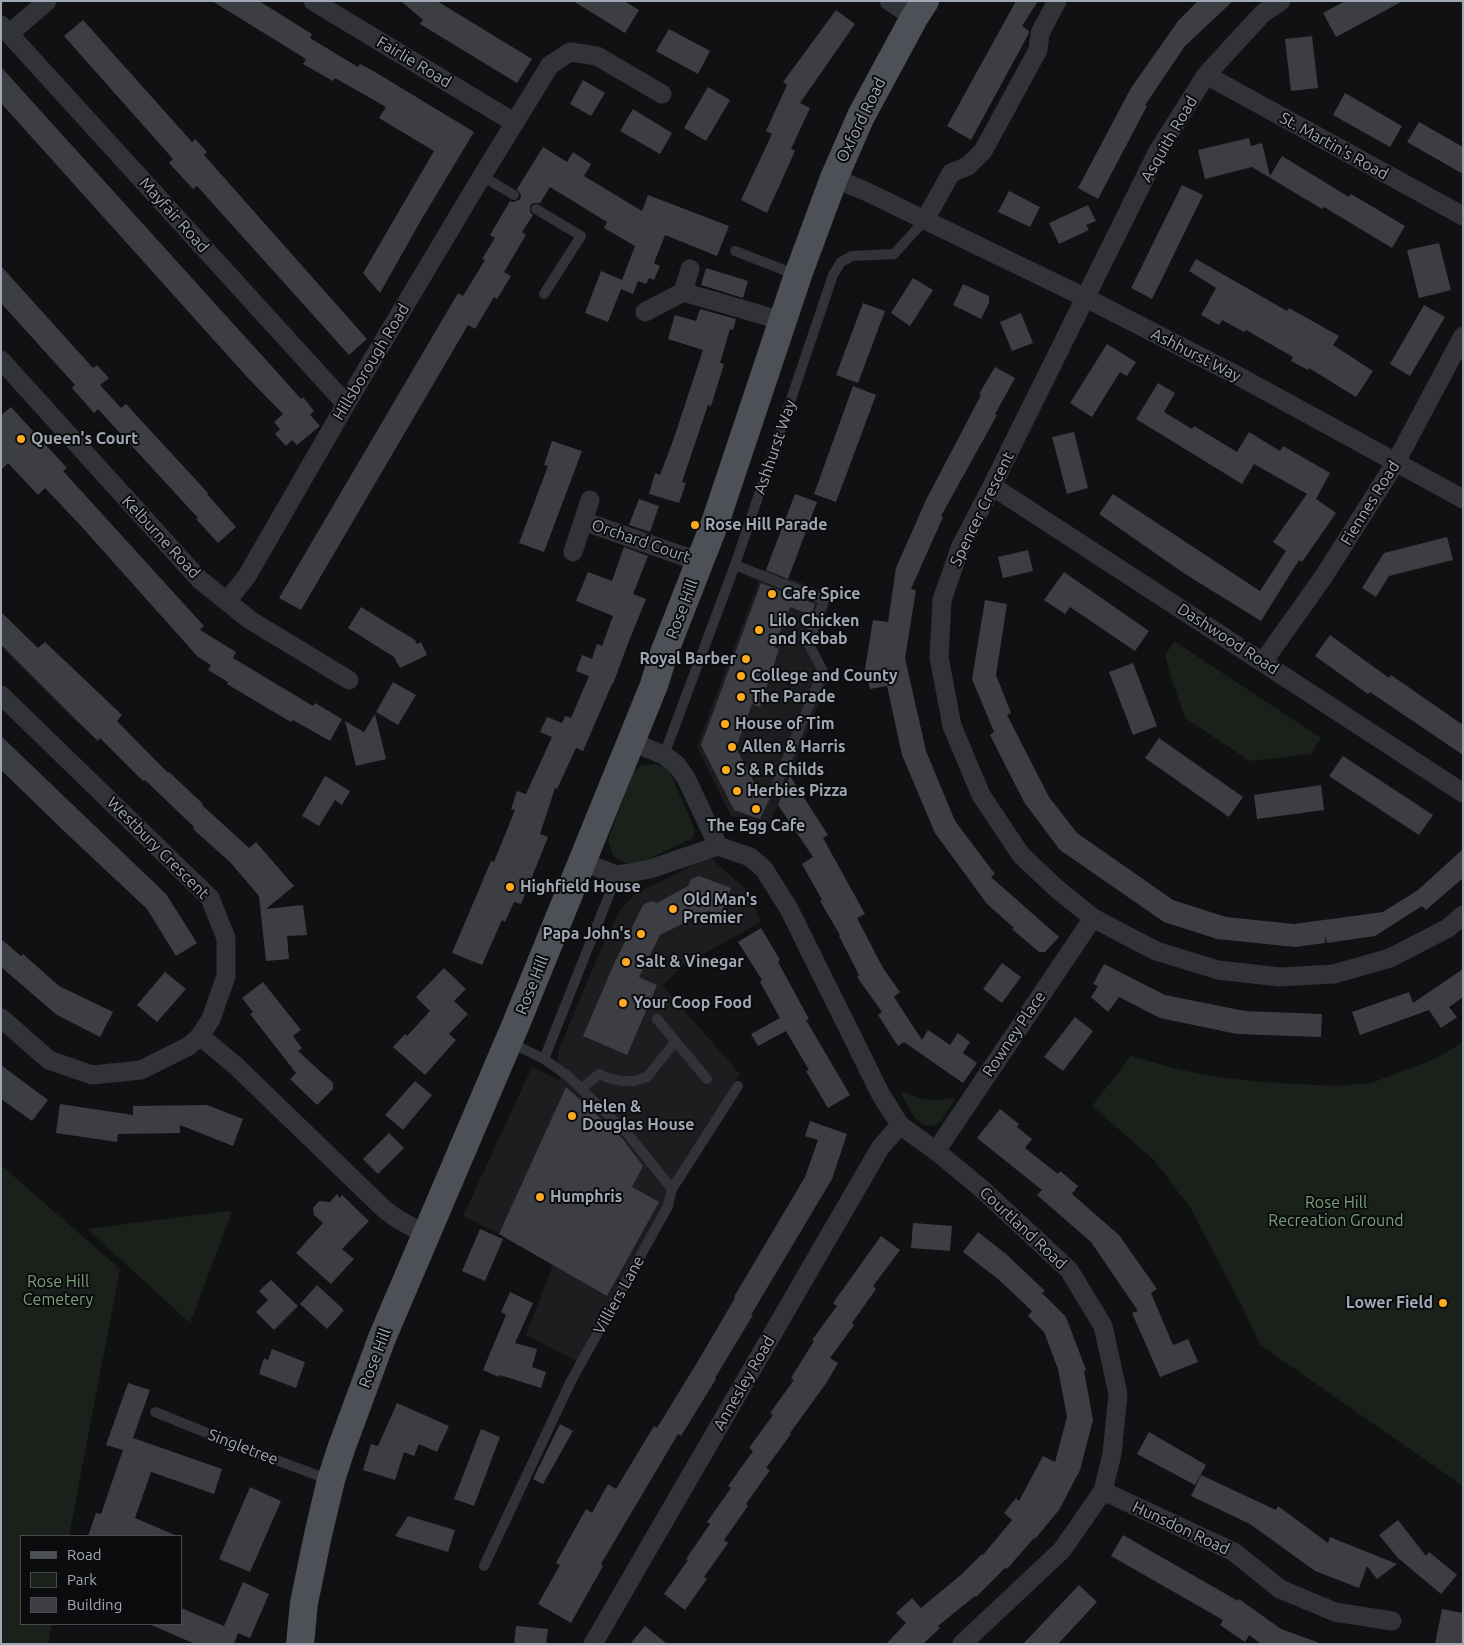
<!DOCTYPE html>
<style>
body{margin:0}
#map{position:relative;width:1464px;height:1645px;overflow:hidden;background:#111113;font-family:Ubuntu,sans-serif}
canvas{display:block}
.frame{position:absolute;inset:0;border:2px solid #a1a8b5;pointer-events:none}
.legend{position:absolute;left:20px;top:1535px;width:162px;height:90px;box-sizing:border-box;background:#0c0c0e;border:1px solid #484a51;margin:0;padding:6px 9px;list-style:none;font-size:15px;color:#a1a8b5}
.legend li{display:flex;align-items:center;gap:10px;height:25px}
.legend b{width:25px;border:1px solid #484a51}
</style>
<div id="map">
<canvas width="1464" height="1645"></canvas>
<div class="frame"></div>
<ul class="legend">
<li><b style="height:6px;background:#4e5057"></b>Road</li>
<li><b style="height:14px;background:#19211a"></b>Park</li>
<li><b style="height:14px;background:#3d3e43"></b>Building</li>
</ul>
</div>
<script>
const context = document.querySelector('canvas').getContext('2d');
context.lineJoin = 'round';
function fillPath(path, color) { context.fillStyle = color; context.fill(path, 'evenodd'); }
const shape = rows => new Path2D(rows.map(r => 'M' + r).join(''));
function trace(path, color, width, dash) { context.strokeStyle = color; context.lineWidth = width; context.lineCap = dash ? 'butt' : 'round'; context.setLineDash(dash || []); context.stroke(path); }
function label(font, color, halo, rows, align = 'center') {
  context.font = font + ' Ubuntu,sans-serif'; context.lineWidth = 4; context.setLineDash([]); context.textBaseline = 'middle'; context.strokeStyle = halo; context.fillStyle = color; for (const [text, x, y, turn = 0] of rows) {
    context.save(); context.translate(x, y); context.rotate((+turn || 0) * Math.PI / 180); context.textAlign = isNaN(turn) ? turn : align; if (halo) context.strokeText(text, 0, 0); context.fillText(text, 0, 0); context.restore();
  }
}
const built = shape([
 [763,569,833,594,815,646,824,662,828,679,782,796,769,824,731,816,697,747],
 [709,857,747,890,761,922,680,967,663,986,740,1074,671,1182,666,1193,666,1204,578,1362,526,1335,553,1265,499,1234,463,1216,532,1067,559,1080,566,1068,557,1063,559,1049,601,949,620,910,635,894]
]);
const green = shape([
 [1174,641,1321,738,1311,754,1250,761,1185,718,1173,683,1165,656],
 [656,764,668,768,695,830,693,838,638,864,623,862,613,856,608,840,633,772,642,765],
 [1463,1042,1463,1486,1260,1345,1244,1310,1191,1209,1154,1160,1092,1106,1131,1056,1177,1069,1210,1076,1262,1082,1337,1086,1371,1083,1437,1058],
 [900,1091,922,1099,938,1100,956,1098,942,1120,933,1126,923,1125,914,1117],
 [1,1165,120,1269,69,1536,21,1536,21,1624,52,1624,48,1644,1,1644],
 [229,1211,232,1212,190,1323,87,1229]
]);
const building = shape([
 [212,1,259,1,312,34,310,38,358,67,360,64,375,72,474,132,420,222,380,293,363,273,434,151,379,118,386,107,335,78,333,81,303,64,306,59],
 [401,1,437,1,532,59,517,83,420,24,423,20],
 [573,1,624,1,639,10,625,33],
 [1016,1,1038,1,1022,26,1029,31,1028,35,971,140,947,126],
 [1198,1,1233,1,1185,46,1145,105,1147,106,1098,199,1078,188,1131,88,1178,21],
 [1345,1,1403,1,1336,37,1323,13],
 [836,10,855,24,800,103,810,108,791,149,795,151,767,213,741,200,772,134,766,131,787,85,783,82],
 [83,20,192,142,195,139,207,152,204,155,367,339,349,355,197,186,193,189,169,163,173,159,64,36],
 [669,29,710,51,698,74,656,51],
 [1312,36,1318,88,1291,91,1285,39],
 [1,67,276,371,301,399,303,397,314,411,310,415,320,426,297,445,292,440,286,446,275,434,280,429,274,422,283,414,247,377,1,103],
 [583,80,605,93,591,116,570,104],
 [708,87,730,100,706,141,684,128],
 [1345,93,1402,126,1390,147,1333,115],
 [633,109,672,133,660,154,620,131],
 [1419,122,1463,147,1463,174,1407,142],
 [1249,138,1251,146,1262,143,1270,176,1282,156,1349,197,1351,194,1405,226,1392,248,1324,207,1322,209,1252,167,1205,179,1198,150],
 [543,147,567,162,573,152,591,164,584,176,642,211,648,195,729,226,717,256,665,235,654,263,660,266,654,280,649,278,646,284,638,281,633,294,621,289,608,322,585,313,601,271,622,280,635,246,604,228,607,222,550,187,540,203,533,203,530,206,530,212,533,215,522,232,526,235,504,272,511,276,497,299,494,297,475,329,468,325,301,610,279,598,458,293,463,296,485,260,482,259,495,238,490,235,510,201,514,202,520,199,521,195,517,189],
 [1182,185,1203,195,1152,299,1131,288],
 [1009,191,1040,207,1030,227,998,212],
 [1088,205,1096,221,1086,225,1089,230,1059,244,1049,223],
 [1439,243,1451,290,1419,298,1407,250],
 [1196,259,1287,311,1289,308,1339,336,1333,345,1373,371,1356,397,1309,368,1308,370,1291,361,1293,357,1246,330,1244,332,1222,320,1219,325,1201,315,1216,288,1189,271],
 [1,266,93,368,97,365,109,378,100,385,121,408,126,404,208,493,207,494,236,527,218,543,196,519,198,518,98,409,94,413,72,388,75,385,1,303],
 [706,268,748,281,743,298,701,285],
 [913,278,933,290,910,326,891,313],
 [963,284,989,296,989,303,981,319,953,305],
 [863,303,885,311,858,383,836,375],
 [1424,305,1445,317,1410,376,1390,364],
 [700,309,736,319,733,330,730,329,720,363,724,364,711,406,708,405,682,482,686,483,679,503,649,494,655,473,660,475,674,438,703,350,668,339,675,315,696,321],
 [1021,313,1033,343,1012,351,1000,322],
 [1107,344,1136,362,1127,376,1120,372,1092,417,1070,403],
 [995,367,1015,378,995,414,997,415,941,516,943,517,911,589,916,590,905,658,926,751,955,821,995,874,991,877,1059,937,1045,952,1039,952,1012,929,1014,928,987,904,935,833,902,755,887,686,870,689,865,669,873,620,888,622,896,568,926,500,981,395,979,394],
 [1158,383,1175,393,1164,412,1192,429,1194,426,1237,452,1249,432,1280,451,1283,446,1330,473,1316,499,1336,513,1302,562,1299,560,1261,621,1185,574,1099,514,1113,494,1260,591,1286,551,1273,542,1307,494,1254,464,1242,484,1136,419],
 [853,386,876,395,836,502,814,494],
 [11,407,67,468,63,471,204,626,200,630,236,652,233,658,313,706,315,703,342,719,330,741,293,720,291,722,257,702,227,684,228,682,208,670,211,665,198,657,81,526,45,488,38,495,8,463,1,470,1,415],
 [1074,432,1088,488,1067,494,1052,437],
 [552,441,582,451,544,552,519,543,548,466,544,465],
 [795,494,817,502,788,579,766,570],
 [639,499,659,506,650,532,629,525],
 [1447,537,1453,560,1389,576,1376,597,1362,588,1384,553],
 [624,547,648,556,633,594,646,599,629,641,613,684,612,684,583,751,576,748,557,789,555,788,540,834,548,837,521,904,514,902,505,922,502,920,482,965,452,953,491,861,494,862,515,810,511,809,517,791,526,794,552,737,540,732,547,717,562,723,565,716,571,718,589,676,576,671,582,655,592,659,597,644,602,646,613,616,576,601,588,572,612,581],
 [1028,550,1033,571,1003,578,998,557],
 [1064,572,1149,631,1135,651,1070,607,1065,614,1044,600],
 [761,583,815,604,811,615,790,607,774,647,779,649,760,707,752,704,736,748,758,790,771,796,760,819,734,810,701,745],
 [985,600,1007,604,996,675,1011,713,1007,715,1049,797,1077,833,1173,900,1226,917,1294,924,1383,912,1418,890,1463,849,1463,878,1426,910,1422,906,1375,936,1327,943,1325,936,1325,943,1295,947,1217,939,1164,922,1060,850,1024,802,990,735,994,732,972,679],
 [361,607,415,640,417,644,421,642,427,655,400,668,394,657,348,628],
 [1,612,38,648,45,642,122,715,117,721,168,773,169,772,203,804,202,805,249,848,256,842,294,886,266,909,303,905,307,935,287,936,289,959,266,961,259,896,230,862,193,829,194,827,145,780,143,781,100,738,98,741,76,720,1,645],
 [1330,635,1389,678,1391,675,1463,725,1463,755,1370,692,1368,694,1315,656],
 [1133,663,1157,726,1133,735,1109,672],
 [393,682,416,695,398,725,376,712],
 [375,714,386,759,356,766,345,721,364,732],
 [1,736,166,894,197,943,176,956,147,909,66,833,1,770],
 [1159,738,1243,797,1229,817,1145,758],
 [1343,756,1433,815,1419,835,1329,776],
 [325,776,350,791,342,805,335,800,319,826,302,816],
 [790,776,828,835,823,838,865,914,857,918,883,968,900,992,894,997,922,1040,928,1030,950,1045,958,1033,970,1042,963,1053,977,1063,963,1083,904,1042,898,1046,878,1015,882,1012,857,977,859,975,839,936,840,935,820,901,822,900,802,864,813,857,778,805],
 [1321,785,1324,810,1257,819,1254,795],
 [699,876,731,888,721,915,708,911,660,935,639,977,657,985,627,1055,583,1036,614,964,643,905,651,901,657,903,688,886,691,879],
 [761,928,780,960,778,962,809,1019,806,1020,850,1095,828,1108,806,1071,809,1070,786,1031,758,1046,751,1034,780,1018,760,982,762,980,738,942],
 [1,939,21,956,23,954,59,986,113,1012,100,1037,57,1015,1,967],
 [1002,963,1021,977,1002,1003,983,989],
 [1104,964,1165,995,1245,1011,1322,1014,1321,1037,1237,1034,1160,1018,1119,997,1108,1012,1091,997,1098,986,1093,984],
 [444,968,466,989,454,1001,468,1014,449,1034,456,1040,425,1075,393,1047,405,1034,407,1036,430,1011,416,997],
 [1463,969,1463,997,1449,1007,1457,1017,1441,1028,1429,1010,1360,1035,1352,1012,1409,992,1413,1003],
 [165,972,186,989,157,1022,137,1005],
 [263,982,301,1030,293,1036,302,1048,298,1051,333,1083,333,1089,317,1105,290,1079,296,1073,250,1014,253,1012,242,998],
 [1075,1017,1093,1031,1063,1071,1044,1057],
 [1,1065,48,1100,32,1121,1,1099],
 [415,1081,432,1095,403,1130,385,1115],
 [566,1087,622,1138,643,1166,632,1187,659,1202,607,1296,499,1234],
 [60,1104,133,1115,133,1106,207,1105,243,1119,233,1146,180,1125,180,1133,118,1134,117,1142,56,1133],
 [1000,1109,1019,1124,1017,1127,1032,1139,1025,1148,1058,1174,1060,1171,1078,1186,1072,1194,1119,1235,1157,1289,1151,1293,1173,1345,1188,1339,1198,1362,1160,1377,1132,1313,1138,1311,1091,1242,1037,1195,1042,1190,977,1138],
 [810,1121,847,1134,832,1179,751,1315,753,1315,715,1378,716,1379,681,1436,678,1434,633,1510,601,1564,603,1566,571,1623,538,1604,560,1565,556,1563,586,1509,592,1513,608,1484,616,1489,654,1426,657,1428,698,1361,735,1298,734,1297,805,1177,818,1140,805,1136],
 [389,1133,404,1148,378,1174,363,1159],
 [337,1194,340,1198,342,1195,369,1221,342,1249,354,1259,331,1284,296,1253,323,1223,314,1215,313,1208,319,1201,330,1202],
 [913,1223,952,1226,950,1251,911,1248],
 [480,1229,503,1239,485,1281,462,1271],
 [978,1232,1006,1254,1045,1291,1042,1293,1066,1317,1086,1370,1084,1371,1093,1420,1080,1470,1059,1510,1035,1539,1034,1538,1007,1569,1005,1568,976,1597,975,1596,938,1626,940,1628,923,1644,886,1644,906,1623,896,1613,912,1598,921,1608,962,1574,982,1554,983,1555,1012,1520,1004,1513,1016,1498,1019,1501,1043,1456,1055,1462,1067,1417,1058,1369,1044,1332,1028,1316,1032,1311,998,1279,963,1252],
 [881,1236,900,1250,873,1286,876,1289,852,1323,854,1325,830,1358,838,1363,827,1382,790,1433,791,1434,766,1468,770,1470,746,1504,748,1506,724,1540,728,1543,704,1577,707,1579,685,1610,664,1594,688,1560,686,1559,710,1524,707,1522,731,1488,728,1486,753,1451,749,1448,773,1415,770,1413,794,1380,791,1378,814,1341,812,1340,837,1306,833,1303],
 [271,1280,298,1306,274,1330,256,1312,268,1300,259,1291],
 [317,1285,344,1310,327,1329,300,1304],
 [510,1292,533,1303,515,1343,537,1349,532,1367,546,1372,541,1388,500,1375,499,1377,483,1370,506,1315,501,1312],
 [272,1349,305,1362,296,1388,259,1374,264,1358,268,1360],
 [128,1383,150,1390,133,1438,222,1469,214,1494,151,1472,135,1518,177,1536,88,1536,96,1513,101,1514,123,1450,106,1445],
 [397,1403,449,1426,437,1452,419,1444,414,1456,404,1452,395,1480,363,1470,371,1444,378,1446],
 [560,1424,573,1431,543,1484,533,1479],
 [481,1429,500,1437,474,1506,454,1499],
 [1149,1432,1206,1465,1195,1485,1137,1454],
 [1201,1475,1276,1510,1278,1506,1328,1543,1330,1537,1397,1564,1377,1579,1367,1566,1359,1588,1315,1571,1250,1524,1191,1496],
 [250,1487,281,1501,250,1572,219,1559],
 [408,1516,455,1530,448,1552,395,1536],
 [1398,1520,1426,1556,1429,1552,1457,1575,1441,1594,1398,1558,1379,1535],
 [1123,1535,1238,1601,1239,1599,1281,1629,1317,1642,1317,1644,1261,1644,1249,1635,1245,1642,1220,1625,1223,1620,1111,1556],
 [243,1582,269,1594,250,1638,238,1633,234,1644,195,1644,149,1624,181,1624,181,1608,224,1626],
 [1079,1585,1097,1602,1058,1644,1023,1644],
 [1442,1609,1463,1613,1463,1644,1435,1644],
 [516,1626,548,1629,546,1644,514,1644],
 [645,1626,667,1644,630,1644]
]);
const service = shape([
 [482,176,514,195],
 [536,209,581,236,544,294],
 [735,251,797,275],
 [735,565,824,600,808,643,823,671,776,786],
 [664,755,735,565,833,275,841,262,852,256,894,254,925,220],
 [657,1019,707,1079],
 [509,1042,544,1059,617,875],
 [581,1089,599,1074,608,1078,621,1081,634,1081,647,1077,675,1042],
 [672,1189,738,1086],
 [155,1412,249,1450,330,1480],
 [484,1566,571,1381,668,1206,672,1189,627,1133,568,1076,544,1059]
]);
const minor = shape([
 [313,1,515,123],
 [889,1,914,18],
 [1281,1,1263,13,1206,75,1158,151,992,486,960,548,942,600,939,657,952,726,981,795,1021,855,1056,888,1093,918,1156,951,1218,970,1280,977,1334,974,1390,958,1448,928,1463,915],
 [1,25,346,404],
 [9,34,47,1],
 [1206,75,1463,216],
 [834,178,865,191,1086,298,1242,378,1463,499],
 [925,220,951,173,968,166,983,151,1038,50,1040,33,1057,1],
 [683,292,783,321],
 [645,312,683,292,690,269],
 [1,360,199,579,250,620,349,680],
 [992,486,1463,793],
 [583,521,700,562],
 [573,552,590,500],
 [227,601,247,576,346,404,482,176,550,65,570,52,597,56,662,94],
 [1263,662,1324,576,1396,462,1463,336],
 [1,695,210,898,226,938,226,976,211,1019,200,1036,189,1046,141,1070,92,1075,49,1060,1,1018],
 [718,846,750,857,764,869,789,909,881,1095,900,1125,936,1151,982,1189,1069,1270,1103,1326,1118,1394,1112,1454,1103,1491,1062,1550,962,1644],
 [583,862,617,875,650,869,718,846,686,778,676,764,664,755,632,742],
 [200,1036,236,1066,384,1209,396,1218,426,1235],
 [936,1151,1093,918],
 [1103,1491,1234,1552,1280,1589,1335,1612,1392,1621],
 [593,1644,880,1148,900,1125]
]);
const primary = shape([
 [300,1644,304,1603,318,1535,331,1480,341,1449,382,1338,516,1024,654,685,664,653,716,520,798,275,834,178,861,116,914,18,925,1]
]);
const markers = [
 [21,439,5,"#feaa1e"],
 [695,525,5,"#feaa1e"],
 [772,594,5,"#feaa1e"],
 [759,630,5,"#feaa1e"],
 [746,659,5,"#feaa1e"],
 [741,676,5,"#feaa1e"],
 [741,697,5,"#feaa1e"],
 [725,724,5,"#feaa1e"],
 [732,747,5,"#feaa1e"],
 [726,770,5,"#feaa1e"],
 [737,791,5,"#feaa1e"],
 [756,809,5,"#feaa1e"],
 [510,887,5,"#feaa1e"],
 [673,909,5,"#feaa1e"],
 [641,934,5,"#feaa1e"],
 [626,962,5,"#feaa1e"],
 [623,1003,5,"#feaa1e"],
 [572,1116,5,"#feaa1e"],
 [540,1197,5,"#feaa1e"],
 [1443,1303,5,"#feaa1e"]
];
const streetNames = [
 ["Fairlie Road",414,62,31],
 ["Oxford Road",861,120,-64],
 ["Asquith Road",1169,139,-60],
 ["St. Martin's Road",1334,146,29],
 ["Mayfair Road",174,215,48],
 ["Ashhurst Way",1196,355,27],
 ["Hillsborough Road",371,362,-59],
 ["Ashhurst Way",775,447,-71],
 ["Fiennes Road",1370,503,-58],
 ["Spencer Crescent",982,509,-64],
 ["Kelburne Road",161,537,47],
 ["Orchard Court",641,541,19],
 ["Rose Hill",682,609,-69],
 ["Dashwood Road",1228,639,33],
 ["Westbury Crescent",158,848,45],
 ["Rose Hill",532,985,-68],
 ["Rowney Place",1014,1034,-56],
 ["Courtland Road",1023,1228,43],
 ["Villiers Lane",619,1295,-61],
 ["Rose Hill",375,1358,-69],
 ["Annesley Road",744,1383,-60],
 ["Singletree",243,1447,21],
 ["Hunsdon Road",1181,1528,25]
];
const poiNames = [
 ["Queen's Court",31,439],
 ["Rose Hill Parade",705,525],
 ["Cafe Spice",782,594],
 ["Lilo Chicken",769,621],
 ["and Kebab",769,639],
 ["Royal Barber",736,659,"right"],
 ["College and County",751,676],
 ["The Parade",751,697],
 ["House of Tim",735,724],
 ["Allen & Harris",742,747],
 ["S & R Childs",736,770],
 ["Herbies Pizza",747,791],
 ["The Egg Cafe",756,826,"center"],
 ["Highfield House",520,887],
 ["Old Man's",683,900],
 ["Premier",683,918],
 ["Papa John's",631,934,"right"],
 ["Salt & Vinegar",636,962],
 ["Your Coop Food",633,1003],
 ["Helen &",582,1107],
 ["Douglas House",582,1125],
 ["Humphris",550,1197],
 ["Lower Field",1433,1303,"right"]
];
const parkNames = [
 ["Rose Hill",1336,1203],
 ["Recreation Ground",1336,1221],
 ["Rose Hill",58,1282],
 ["Cemetery",58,1300]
];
fillPath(built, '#1d1d20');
fillPath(green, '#19211a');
fillPath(building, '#3d3e43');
trace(service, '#323338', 10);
trace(minor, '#323338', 19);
trace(primary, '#4e5057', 28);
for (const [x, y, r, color] of markers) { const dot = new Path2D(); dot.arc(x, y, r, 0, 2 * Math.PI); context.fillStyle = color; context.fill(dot); trace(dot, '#0c0c0e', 2); }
label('16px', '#a1a8b5', '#0c0c0e', streetNames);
label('bold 16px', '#a1a8b5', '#0c0c0e', poiNames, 'left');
label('16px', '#77a178', '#0c0c0e', parkNames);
</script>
